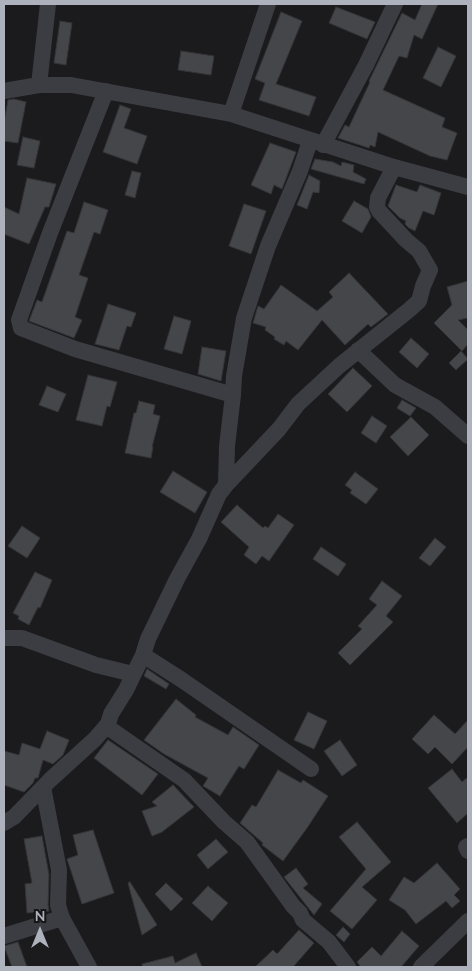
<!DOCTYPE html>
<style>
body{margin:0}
#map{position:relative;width:472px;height:971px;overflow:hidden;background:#1b1b1d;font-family:Mulish,sans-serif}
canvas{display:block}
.frame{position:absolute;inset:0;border:5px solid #aeb2bc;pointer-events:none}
.north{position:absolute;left:15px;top:906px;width:50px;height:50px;-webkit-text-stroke:4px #161618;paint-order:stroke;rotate:0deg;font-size:14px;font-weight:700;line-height:20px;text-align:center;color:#aeb2bc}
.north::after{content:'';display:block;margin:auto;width:18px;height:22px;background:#aeb2bc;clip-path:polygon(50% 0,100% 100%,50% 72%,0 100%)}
</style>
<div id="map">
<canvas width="472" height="971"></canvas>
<div class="frame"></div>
<div class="north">N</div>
</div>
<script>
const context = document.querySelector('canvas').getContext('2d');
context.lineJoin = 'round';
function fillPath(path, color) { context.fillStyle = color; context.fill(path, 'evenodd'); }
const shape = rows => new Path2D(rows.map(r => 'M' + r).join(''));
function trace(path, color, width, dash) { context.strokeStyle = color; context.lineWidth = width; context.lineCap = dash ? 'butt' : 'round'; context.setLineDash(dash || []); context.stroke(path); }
const building = shape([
 [422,4,438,4,422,39,414,35,407,58,399,56,383,90,445,118,442,127,457,133,447,160,430,156,378,132,375,147,370,145,369,148,338,138,345,125,349,127,370,82,369,81,402,13,415,20,422,4],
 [336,7,375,22,367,39,329,23,336,7],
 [281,12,302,21,276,84,316,97,309,116,259,100,265,83,255,79,281,12],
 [60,21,72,23,66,65,54,63,60,21],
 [438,47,456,56,441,87,423,78,438,47],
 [181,51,214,56,211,75,178,70,181,51],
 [14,99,26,102,18,143,4,141,4,122,8,100,14,99],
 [120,105,131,109,124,128,147,136,137,164,103,152,120,105],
 [23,137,40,141,34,168,17,165,23,137],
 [270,143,296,152,282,189,274,185,271,194,251,185,270,143],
 [315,159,333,162,341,166,342,162,354,165,353,172,366,179,364,184,311,169,315,159],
 [132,171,141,173,135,198,125,195,132,171],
 [309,175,320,181,319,193,313,192,307,209,297,205,309,175],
 [27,178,56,184,49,207,45,207,29,244,4,234,4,207,19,214,27,178],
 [396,185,417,192,420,185,441,193,434,215,423,211,415,231,409,228,405,224,406,221,400,218,388,206,396,185],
 [354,201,368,209,371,217,362,233,342,221,354,201],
 [84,202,108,210,100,234,94,232,79,275,88,278,75,317,82,320,74,338,29,321,37,300,42,302,67,231,74,233,84,202],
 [244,204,266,211,251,254,229,246,244,204],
 [349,273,388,314,371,327,368,324,345,345,322,320,298,350,286,341,284,345,274,339,275,337,265,330,266,327,253,323,258,306,264,309,281,285,317,311,333,297,329,292,349,273],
 [468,281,468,318,458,320,468,330,468,344,462,351,434,323,452,305,447,287,468,281],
 [108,304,136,313,131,327,127,326,119,350,95,344,108,304],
 [174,316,191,321,182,354,164,349,174,316],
 [411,338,429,354,417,368,399,352,411,338],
 [202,347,226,351,221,381,198,374,202,347],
 [461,351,468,359,456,370,449,363,461,351],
 [353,368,372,386,347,412,328,394,353,368],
 [88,375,117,382,110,407,107,406,102,426,76,420,88,375],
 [47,386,66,394,58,412,39,405,47,386],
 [402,400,416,408,410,416,397,408,402,400],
 [139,401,155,405,153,414,160,416,152,447,153,447,151,458,125,453,134,413,136,413,139,401],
 [372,416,387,426,376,443,361,433,372,416],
 [411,417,429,435,408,456,390,437,411,417],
 [173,471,207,492,195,513,160,492,173,471],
 [355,472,378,489,366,504,350,493,352,490,345,485,355,472],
 [237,505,263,528,265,526,268,528,278,514,294,525,269,561,262,556,256,564,244,555,249,547,221,522,237,505],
 [22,526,40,538,27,558,8,546,22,526],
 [435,538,446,547,430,566,419,558,435,538],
 [321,547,346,564,338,576,313,559,321,547],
 [35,572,52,580,40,608,38,607,29,625,18,619,19,616,13,613,35,572],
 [382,581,402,596,386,616,393,622,350,665,338,653,362,629,358,626,377,605,369,599,382,581],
 [147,669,169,684,166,689,144,676,147,669],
 [176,699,196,715,195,717,228,735,233,727,259,745,244,769,239,766,220,796,203,786,208,778,164,754,144,740,176,699],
 [308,712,327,721,314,749,294,740,308,712],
 [434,715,455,734,468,720,468,747,452,764,435,747,428,754,412,739,434,715],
 [47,731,69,740,63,755,53,764,43,760,38,778,35,778,33,783,24,792,4,785,4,751,19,755,22,743,40,749,47,731],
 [108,740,158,774,142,795,94,758,108,740],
 [340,740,357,765,342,776,324,751,340,740],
 [452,769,462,782,468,777,468,813,457,823,428,788,452,769],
 [278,770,301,783,303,780,328,796,307,828,283,861,262,845,263,843,240,823,252,805,256,807,278,770],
 [173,785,194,807,162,832,152,836,142,811,157,806,152,802,173,785],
 [357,822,391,862,362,887,377,900,352,929,330,911,366,869,339,837,357,822],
 [93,830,114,893,82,904,67,859,78,855,73,835,93,830],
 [42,836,49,875,48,905,49,911,27,913,25,884,32,883,24,839,42,836],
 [216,839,228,852,208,869,197,855,216,839],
 [437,863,460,889,454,895,460,901,452,908,446,901,416,924,405,910,389,900,404,877,414,883,437,863],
 [296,868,308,884,303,888,322,904,314,915,284,877,296,868],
 [130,882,157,925,142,935,128,883,130,882],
 [166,883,183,899,171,911,155,894,166,883],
 [208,886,228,903,212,921,192,903,208,886],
 [343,927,350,934,344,942,336,935,343,927],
 [299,930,314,943,293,967,255,967,273,950,277,954,299,930],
 [402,931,419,946,401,967,361,967,357,962,372,947,381,956,402,931],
 [18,942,27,967,12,967,4,946,18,942],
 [196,953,202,967,143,967,142,964,173,956,175,963,196,953]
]);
const minor = shape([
 [39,85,48,4],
 [4,91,39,85,71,85,231,114,394,167,468,187],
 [106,91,50,233,19,320,21,328,75,349,233,395,234,376,244,318,268,246,300,171,310,141],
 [231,114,268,4],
 [323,145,366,65,395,4],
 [358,350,395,385,435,407,468,436],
 [226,485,227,446,233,395],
 [4,638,22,638,96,665,133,674],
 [143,655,182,680,311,769],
 [106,726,184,780,224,822,247,842,293,906,300,913,303,920,329,942,348,967],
 [43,787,59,870,58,905,62,918,89,967],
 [4,823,14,817,50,780,95,739,108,724,111,714,126,690,143,655,148,639,177,579,199,539,219,494,226,485,279,429,298,404,339,366,409,310,419,301,423,286,430,270,419,251,406,240,379,211,377,207,378,198,394,167],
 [468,846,466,847,468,851],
 [4,936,62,918],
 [421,967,468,921]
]);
fillPath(building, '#45464a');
trace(building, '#353539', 1);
trace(minor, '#3c3d42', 16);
</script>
